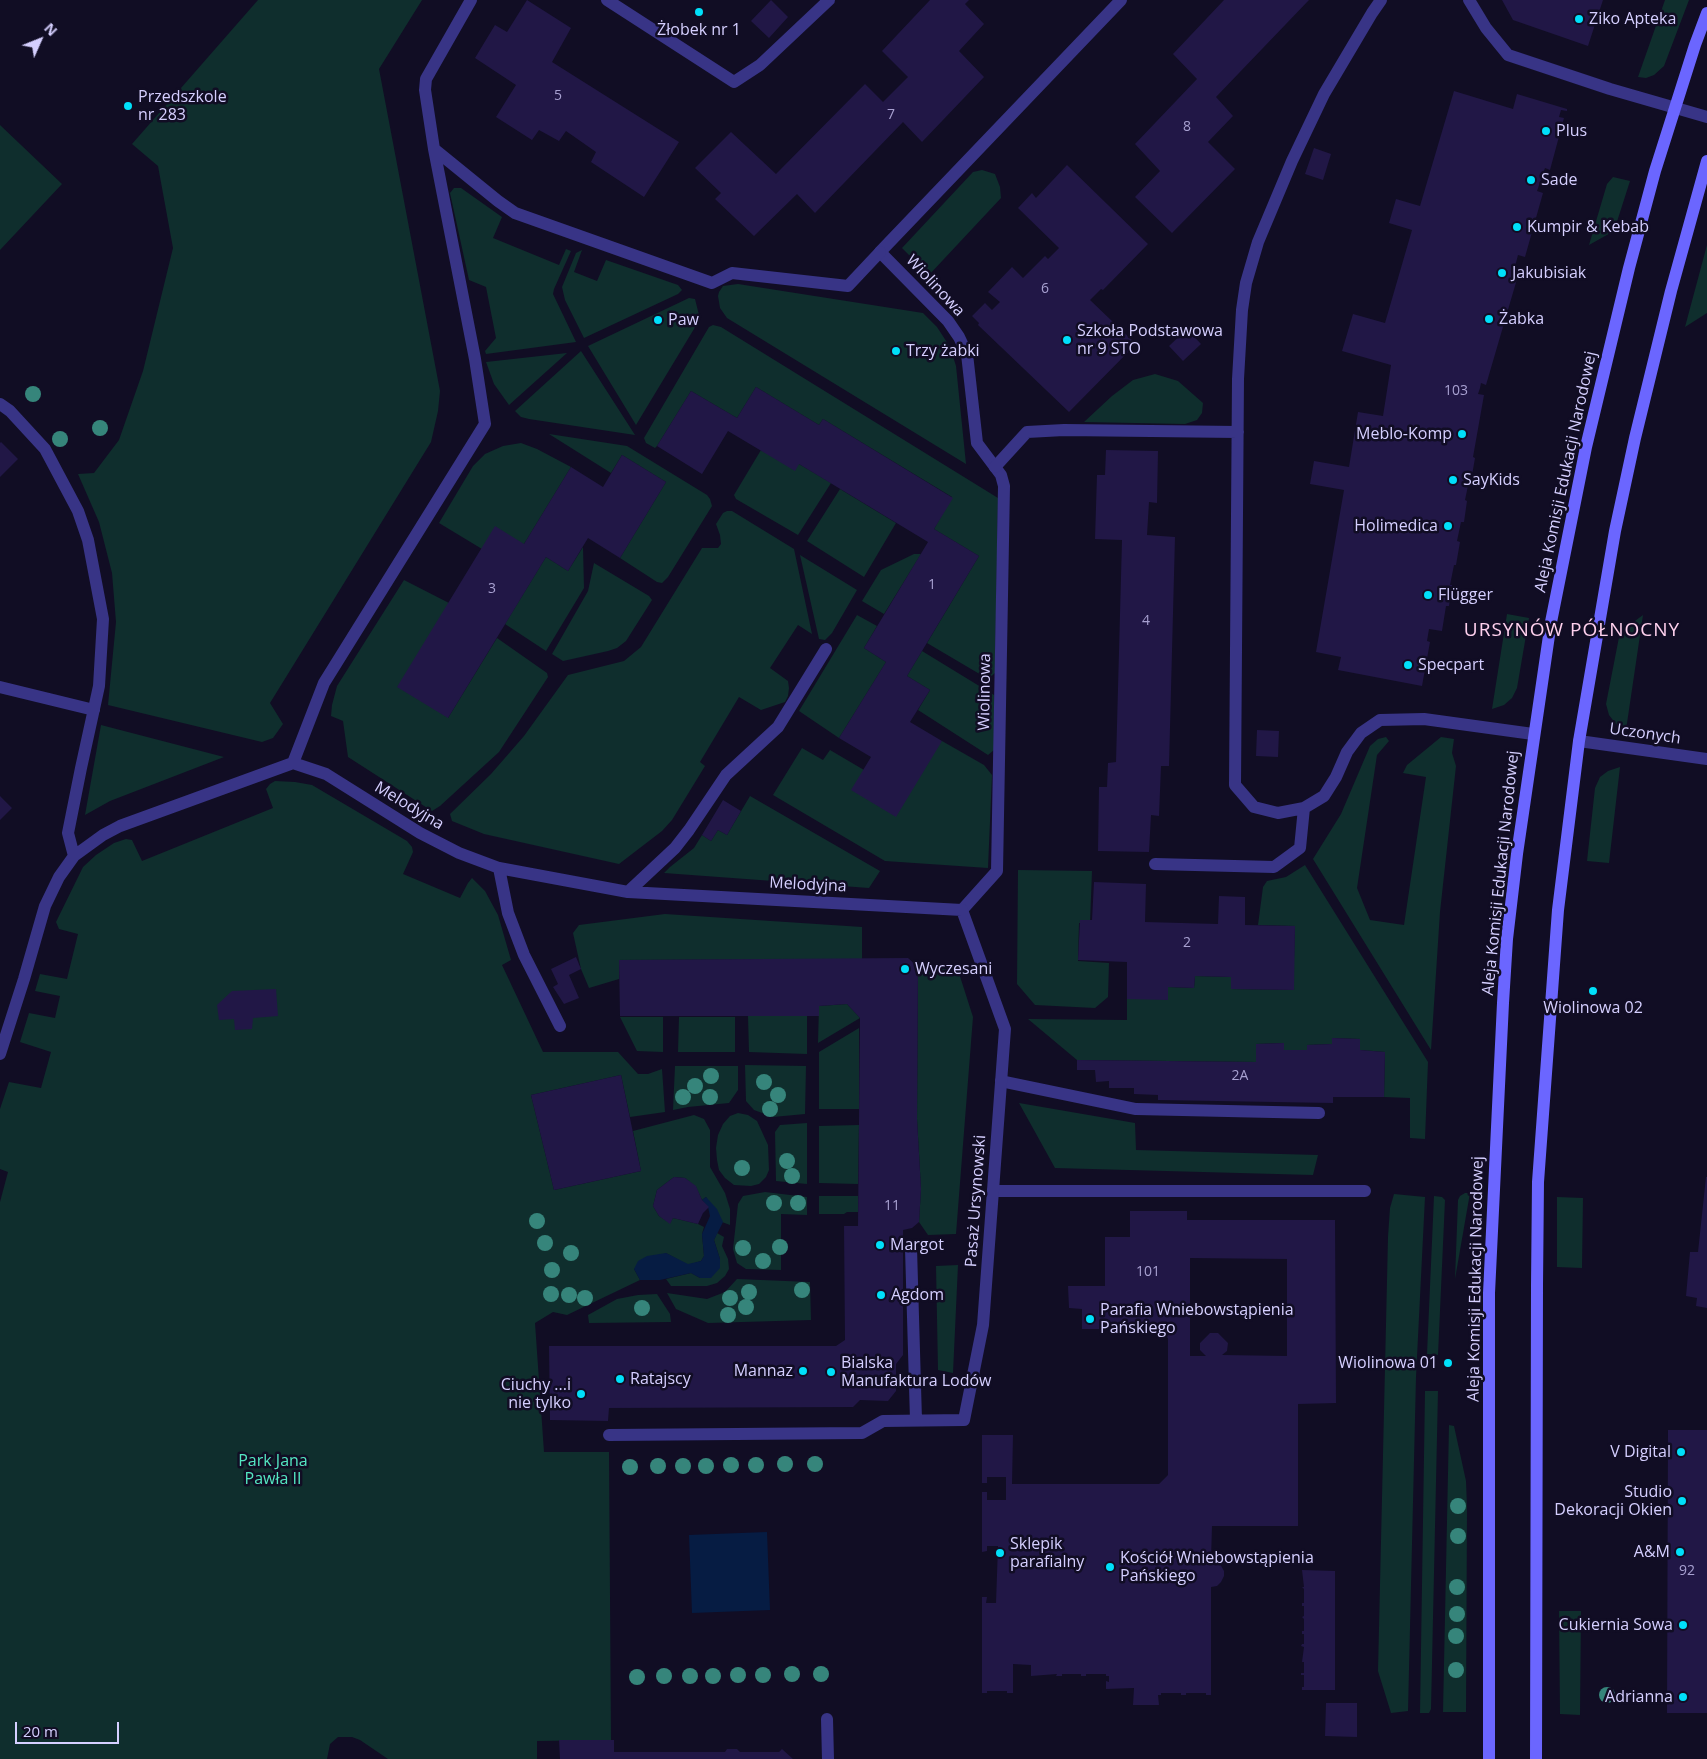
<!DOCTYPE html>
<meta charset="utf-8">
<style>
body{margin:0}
#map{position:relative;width:1707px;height:1759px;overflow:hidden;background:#110d24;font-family:"Open Sans",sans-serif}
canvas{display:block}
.north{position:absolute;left:15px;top:15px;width:50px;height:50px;-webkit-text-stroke:4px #110d24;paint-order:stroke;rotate:46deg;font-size:14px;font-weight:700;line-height:20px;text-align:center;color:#d5cfff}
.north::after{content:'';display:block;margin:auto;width:18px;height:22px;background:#d5cfff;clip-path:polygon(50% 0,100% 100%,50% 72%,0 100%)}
.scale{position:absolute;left:15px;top:1722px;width:104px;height:22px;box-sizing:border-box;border:2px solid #d5cfff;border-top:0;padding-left:6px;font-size:15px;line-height:18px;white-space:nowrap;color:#d5cfff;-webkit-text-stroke:4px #110d24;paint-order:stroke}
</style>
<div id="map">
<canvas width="1707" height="1759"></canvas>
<div class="north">N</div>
<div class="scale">20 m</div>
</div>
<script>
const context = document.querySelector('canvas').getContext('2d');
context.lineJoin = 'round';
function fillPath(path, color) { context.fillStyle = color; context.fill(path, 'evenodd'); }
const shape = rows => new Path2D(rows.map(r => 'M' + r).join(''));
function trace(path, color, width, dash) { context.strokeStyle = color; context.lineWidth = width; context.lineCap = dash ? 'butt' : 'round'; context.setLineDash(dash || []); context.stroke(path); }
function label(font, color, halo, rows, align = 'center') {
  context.font = font + ' "Open Sans",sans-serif'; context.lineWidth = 5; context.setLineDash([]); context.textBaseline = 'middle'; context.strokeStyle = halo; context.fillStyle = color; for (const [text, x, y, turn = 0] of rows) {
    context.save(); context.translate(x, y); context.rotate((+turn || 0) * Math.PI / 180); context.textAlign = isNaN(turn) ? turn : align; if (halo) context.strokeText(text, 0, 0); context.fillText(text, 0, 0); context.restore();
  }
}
const green = shape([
 [258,0,422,0,379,69,440,391,438,411,431,442,270,703,283,724,273,738,262,742,108,705,116,622,112,573,99,522,78,474,94,473,119,440,143,371,173,248,158,166,132,144],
 [1665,0,1689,0,1664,66,1654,75,1646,78,1638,77],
 [0,125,62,184,0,250],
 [982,170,995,174,1000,187,1001,198,929,275,902,248,973,172],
 [1613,177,1630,181,1614,231,1589,245,1607,184],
 [454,188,461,188,502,217,493,238,559,265,566,249,571,251,554,289,553,294,576,342,486,354,485,351,496,338,486,287,469,280,450,193],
 [1707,245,1707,313,1685,327],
 [582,250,574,272,597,281,606,260,678,285,682,290,678,294,584,338,565,300,562,287,576,253],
 [738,284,923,313,937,327,950,347,956,366,966,464,727,318,720,308,718,296,719,292,723,286],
 [689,298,695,299,700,319,636,425,588,346],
 [713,325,721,327,998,498,995,673,988,679,927,643,979,556,934,529,952,497,823,419,819,425,756,387,737,418,691,391,657,446,655,448,646,443,644,438,709,327],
 [581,351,635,435,529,419,521,417,515,411],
 [567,353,509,405,494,384,486,362],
 [1155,374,1178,381,1203,403,1202,413,1197,420,1185,424,1084,422,1112,396,1133,380],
 [549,434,627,446,707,495,710,499,712,506,668,577,662,583,657,582,620,558,666,482,622,455,611,473],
 [521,443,537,449,571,467,524,544,482,549,439,523,473,466,485,454,503,446],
 [761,450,799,464,831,483,798,535,736,499,734,495],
 [840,489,896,523,864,577,807,541],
 [727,511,732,511,794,549,812,634,798,625,770,668,788,681,789,688,788,696,785,702,761,710,739,697,700,762,705,766,672,820,662,831,619,864,484,834,452,821,450,814,491,774,524,736,568,675,624,661,641,647,702,548,718,548,721,544,720,535,716,524,723,513],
 [583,547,584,588,546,651,505,624,546,557,568,571],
 [914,554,921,554,884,614,862,601,881,570],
 [800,555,857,590,832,633,825,640,819,639],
 [594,563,649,596,652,600,626,641,617,648,608,651,563,661,552,654,588,591],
 [404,580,449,603,448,718,497,638,547,673,548,677,499,752,440,806,432,811,348,757,343,721,331,716,332,705,337,686],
 [1507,614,1529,618,1517,688,1512,698,1504,705,1492,709],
 [857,615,877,626,864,648,886,662,839,738,799,711],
 [1643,615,1626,730,1616,724,1609,715,1606,704,1620,632],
 [922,651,994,695,994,750,988,755,918,710,930,690,907,676],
 [101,725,224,757,110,801,85,815],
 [1386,737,1389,741,1377,755,1357,888,1370,920,1404,925,1426,777,1403,773,1407,765,1441,737,1454,739,1452,753,1456,766,1440,912,1431,1050,1313,859,1341,814,1370,746,1378,739],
 [942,741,984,765,992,775,988,868,885,861,773,795,802,748,823,760,830,750,864,770],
 [1620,767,1609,863,1587,861,1595,788,1600,777,1608,771],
 [275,781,295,782,312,785,407,841,412,847,413,852,403,874,460,898,468,883,472,878,485,891,498,915,511,960,502,965,543,1052,618,1052,638,1074,648,1074,662,1069,665,1112,630,1117,621,1075,531,1095,554,1190,641,1171,633,1131,694,1115,704,1119,710,1130,710,1167,725,1193,730,1209,730,1225,722,1222,706,1197,702,1200,696,1187,685,1178,674,1177,657,1190,653,1206,659,1216,670,1223,673,1218,698,1224,704,1227,702,1234,704,1256,701,1261,688,1265,666,1253,634,1269,640,1280,567,1315,553,1312,535,1323,544,1452,609,1452,611,1740,537,1741,537,1759,388,1759,360,1740,352,1737,338,1737,330,1744,327,1759,0,1759,0,1202,8,1172,0,1169,0,1109,9,1082,41,1088,51,1052,20,1042,29,1013,55,1018,60,996,35,991,40,974,67,979,78,934,59,929,56,922,83,867,96,855,114,843,126,839,132,840,142,861,273,808,266,789,270,784],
 [750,796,880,871,869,888,664,873,670,867,694,848,702,835,711,841,718,830,727,835],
 [1305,865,1428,1062,1425,1139,1410,1138,1410,1098,1384,1097,1385,1052,1360,1050,1360,1039,1332,1038,1332,1044,1307,1045,1307,1050,1284,1050,1284,1043,1256,1044,1256,1062,1077,1060,1028,1019,1127,1020,1127,999,1168,987,1194,988,1195,976,1231,977,1231,989,1293,990,1295,926,1258,925,1263,887,1267,881,1286,877],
 [1018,870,1092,871,1090,924,1079,923,1078,961,1109,963,1108,997,1095,1008,1035,1005,1017,984],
 [665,914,862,927,862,959,619,960,619,979,589,988,581,969,573,933,579,925],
 [918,967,957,967,973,1017,956,1234,928,1235,919,1222,921,1189,917,1119],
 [847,1004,860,1018,818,1043,819,1006],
 [748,1016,807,1016,807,1054,749,1052],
 [620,1017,663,1017,663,1052,637,1051],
 [679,1017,735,1017,735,1052,678,1052],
 [859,1028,859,1109,819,1109,819,1052],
 [745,1065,806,1066,805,1114,773,1117,754,1110,746,1101],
 [675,1066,738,1066,738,1090,729,1103,688,1107,673,1110],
 [1019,1103,1135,1123,1136,1150,1318,1155,1313,1175,1055,1168],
 [738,1113,748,1115,757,1121,768,1145,769,1170,766,1177,759,1184,751,1186,734,1185,725,1178,719,1170,717,1160,716,1148,718,1135,723,1124,730,1116],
 [807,1123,807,1184,776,1181,775,1132,780,1125],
 [859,1125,858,1184,819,1183,819,1126],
 [765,1192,807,1197,807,1215,781,1214,781,1270,746,1269,737,1263,733,1249,738,1204,743,1196],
 [1465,1193,1470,1193,1455,1279,1458,1200,1460,1196],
 [1394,1194,1425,1197,1416,1377,1408,1711,1391,1713,1378,1671,1388,1237,1390,1208],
 [819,1196,858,1196,858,1212,847,1212,844,1214,819,1214],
 [1434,1196,1442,1197,1445,1200,1438,1355,1427,1354],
 [1557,1197,1583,1198,1582,1268,1557,1267],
 [717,1233,724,1237,722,1246,728,1259,729,1269,725,1276,717,1283,707,1286,671,1286,666,1279,691,1273,700,1278,720,1259,714,1240],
 [958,1265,953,1373,938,1370,936,1266],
 [737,1279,810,1282,811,1320,708,1323,676,1309,667,1293,707,1299,725,1292],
 [657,1294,670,1314,671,1322,589,1323,588,1315,617,1299,638,1295],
 [1425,1391,1438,1391,1431,1709,1429,1713,1420,1713],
 [1449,1425,1454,1426,1466,1481,1467,1507,1466,1712,1443,1712],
 [1559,1611,1581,1611,1580,1715,1560,1714]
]);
const water = shape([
 [706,1197,717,1209,723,1222,714,1240,720,1259,720,1268,711,1278,700,1278,691,1273,660,1280,640,1280,634,1269,638,1261,647,1256,666,1253,688,1264,701,1261,704,1256,702,1234,710,1216,708,1207,702,1200],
 [767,1532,770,1610,692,1613,689,1535]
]);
const building = shape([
 [527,0,571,28,552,62,679,142,644,197,591,162,596,152,566,131,559,141,539,130,532,140,496,117,516,85,475,58,495,25,507,32],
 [771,0,788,17,769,38,751,21],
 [930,0,969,0,965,4,984,24,959,51,984,77,922,142,903,122,815,213,797,194,754,236,715,199,721,193,695,168,731,132,776,174,865,84,883,102,908,77,882,51],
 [1224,0,1309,0,1216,97,1233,116,1208,142,1235,169,1172,233,1135,197,1160,171,1135,144,1197,79,1173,54],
 [1502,0,1603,0,1588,46,1513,20],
 [1454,91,1513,109,1517,94,1567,109,1567,111,1561,110,1559,117,1564,118,1550,170,1545,168,1537,191,1543,193,1525,257,1518,255,1512,278,1517,279,1486,385,1481,383,1480,388,1478,394,1484,395,1473,457,1475,458,1471,481,1469,481,1465,500,1467,501,1464,522,1461,522,1457,541,1460,542,1456,565,1454,565,1450,585,1452,585,1449,606,1446,606,1442,631,1429,629,1427,641,1430,642,1422,686,1338,670,1341,657,1316,652,1344,490,1310,484,1314,461,1349,467,1358,412,1383,416,1391,365,1342,351,1353,314,1385,323,1412,230,1389,223,1396,199,1420,206],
 [1314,148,1331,154,1323,180,1305,174],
 [1067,165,1148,244,1103,290,1101,289,1090,300,1136,344,1069,412,978,325,979,323,972,316,985,303,992,310,1000,302,988,292,1012,267,1023,278,1045,256,1048,259,1059,248,1018,208,1032,193,1036,198],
 [1187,329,1201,344,1183,361,1169,346],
 [756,387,819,425,823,419,953,498,934,529,979,556,907,676,930,690,910,722,942,741,896,817,851,790,871,757,839,738,886,662,864,648,928,542,799,464,795,471,728,431,702,474,657,446,691,391,737,418],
 [1,442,18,459,0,477,0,443],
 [1106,450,1158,451,1157,503,1149,502,1147,535,1175,537,1169,766,1161,766,1159,816,1151,815,1149,852,1098,851,1099,787,1107,787,1108,763,1116,762,1122,540,1095,539,1097,475,1105,475],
 [622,455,666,482,620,558,588,538,568,571,546,557,448,718,397,687,495,526,524,544,571,467,603,487],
 [1257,730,1279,731,1278,757,1256,756],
 [0,796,12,808,0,820],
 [723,800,741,811,727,835,718,830,711,841,702,835],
 [1094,882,1146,884,1145,922,1218,924,1219,896,1245,897,1245,925,1295,926,1294,990,1231,989,1231,977,1195,976,1194,988,1168,987,1168,1000,1127,999,1127,962,1078,960,1080,920,1092,920],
 [576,957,581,969,569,975,579,998,564,1004,553,987,558,984,551,969],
 [908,958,918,967,917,1119,921,1189,919,1222,912,1228,903,1230,903,1355,896,1364,896,1391,888,1401,860,1400,853,1407,609,1408,608,1421,550,1420,549,1346,836,1346,845,1340,844,1226,858,1226,860,1018,847,1004,819,1006,819,1016,620,1016,619,960],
 [276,989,278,1016,253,1018,252,1029,235,1030,234,1019,219,1020,217,1005,232,991],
 [1332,1038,1360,1039,1360,1050,1385,1052,1384,1097,1333,1097,1333,1103,1158,1100,1158,1095,1134,1094,1134,1088,1109,1088,1109,1081,1096,1082,1095,1070,1077,1070,1077,1060,1256,1062,1256,1044,1284,1043,1284,1050,1307,1050,1307,1045,1332,1044],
 [621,1075,641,1171,554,1190,531,1095],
 [674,1177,685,1178,696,1186,702,1200,709,1207,703,1213,698,1224,673,1218,670,1224,659,1216,653,1206,657,1190],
 [1706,1177,1707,1177,1707,1308,1696,1306,1697,1298,1686,1296,1690,1252,1698,1252],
 [1130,1211,1187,1211,1187,1220,1335,1220,1336,1403,1298,1404,1298,1526,1212,1526,1211,1560,1220,1564,1224,1571,1224,1576,1221,1582,1217,1586,1211,1587,1211,1695,1206,1695,1206,1693,1186,1693,1186,1695,1181,1695,1181,1693,1161,1693,1161,1695,1158,1695,1159,1705,1133,1705,1134,1688,1106,1689,1106,1681,1109,1682,1109,1676,1106,1676,1106,1674,1086,1674,1086,1676,1081,1676,1081,1674,1062,1674,1062,1676,1056,1676,1057,1674,1031,1676,1031,1665,1013,1664,1013,1693,1007,1693,1007,1691,987,1691,987,1693,982,1693,982,1597,987,1597,986,1603,996,1603,998,1546,987,1546,987,1551,982,1552,982,1492,987,1492,987,1500,1006,1500,1006,1477,987,1477,987,1483,982,1483,982,1435,1013,1435,1012,1484,1159,1484,1168,1475,1168,1338,1159,1329,1082,1329,1082,1309,1069,1308,1068,1286,1105,1286,1105,1237,1130,1237],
 [1190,1258,1287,1259,1287,1356,1222,1355,1227,1351,1228,1343,1218,1333,1210,1333,1200,1343,1200,1350,1206,1356,1190,1356],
 [1668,1430,1707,1430,1707,1713,1667,1713],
 [1302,1570,1335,1571,1335,1690,1302,1690,1302,1687,1304,1687,1304,1675,1301,1675,1301,1673,1304,1673,1304,1662,1302,1662,1304,1647,1301,1646,1302,1644,1304,1644,1304,1634,1302,1634,1302,1631,1304,1631,1304,1619,1302,1617,1304,1616,1304,1606,1302,1606,1302,1603,1304,1603,1304,1589,1302,1587,1304,1587],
 [1326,1703,1357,1703,1357,1737,1325,1736],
 [559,1740,614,1740,614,1752,725,1752,727,1749,737,1749,740,1752,779,1752,782,1749,793,1759,560,1759]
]);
const service = shape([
 [1001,1081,1136,1109,1319,1113],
 [993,1191,1365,1191],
 [827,1719,828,1759]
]);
const pedestrian = shape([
 [962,910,997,871,1004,486,1001,475,977,443,967,354,959,337,948,321,880,252,1121,0]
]);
const minor = shape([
 [607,0,734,82,760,65,829,0],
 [1381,0,1372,13,1324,94,1292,161,1258,242,1246,283,1242,310,1238,379,1235,785,1254,807,1278,813,1304,808,1324,796,1336,777,1347,752,1361,733,1380,720,1424,719,1533,734],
 [1469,0,1486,28,1508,55,1610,89,1707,117],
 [434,149,498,201,515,213,712,283,732,273,848,286,880,252],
 [0,404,10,411,45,449,78,511,88,540,103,619,99,686,81,768,68,833,74,856],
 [995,467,1027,432,1064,430,1238,432],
 [0,687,94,710],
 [1579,741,1707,759],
 [293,763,324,683,485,424,475,359,434,149,425,90,426,79,471,0],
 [1155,864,1274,867,1300,848,1304,808],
 [499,868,508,913,524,955,560,1026],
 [628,892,675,848,689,830,726,775,778,727,826,649],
 [0,1054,24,979,45,906,59,877,74,856,103,835,120,826,293,763,326,774,420,833,459,853,499,868,628,892,962,910,1005,1029,983,1325,964,1420,883,1421,862,1433,609,1435],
 [911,1248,916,1420]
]);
const secondary = shape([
 [1489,1759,1489,1293,1503,1003,1507,939,1517,854,1551,622,1586,447,1629,268,1655,171,1695,45,1707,13],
 [1536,1759,1537,1285,1538,1182,1558,910,1579,741,1615,531,1635,438,1671,291,1707,161]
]);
const trees = [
 [33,394],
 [100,428],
 [60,439],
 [711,1076],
 [764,1082],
 [695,1086],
 [778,1095],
 [683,1097],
 [710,1097],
 [770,1109],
 [787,1161],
 [742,1168],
 [792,1176],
 [774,1203],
 [798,1203],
 [537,1221],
 [545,1243],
 [780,1247],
 [743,1248],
 [571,1253],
 [763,1261],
 [552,1270],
 [802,1290],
 [749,1292],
 [551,1294],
 [569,1295],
 [585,1298],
 [730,1298],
 [746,1307],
 [642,1308],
 [728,1315],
 [785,1464],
 [815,1464],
 [731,1465],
 [756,1465],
 [658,1466],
 [683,1466],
 [706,1466],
 [630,1467],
 [1458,1506],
 [1458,1536],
 [1457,1587],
 [1457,1614],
 [1456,1636],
 [1456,1670],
 [792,1674],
 [821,1674],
 [738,1675],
 [763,1675],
 [664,1676],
 [690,1676],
 [713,1676],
 [637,1677],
 [1607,1695]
];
const markers = [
 [699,12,5,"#00e0fa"],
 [1579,19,5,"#00e0fa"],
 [128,106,5,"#00e0fa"],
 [1546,131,5,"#00e0fa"],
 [1531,180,5,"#00e0fa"],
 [1517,227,5,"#00e0fa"],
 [1502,273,5,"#00e0fa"],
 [1489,319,5,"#00e0fa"],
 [658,320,5,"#00e0fa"],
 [1067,340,5,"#00e0fa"],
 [896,351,5,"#00e0fa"],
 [1462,434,5,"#00e0fa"],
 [1453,480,5,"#00e0fa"],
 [1448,526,5,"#00e0fa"],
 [1428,595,5,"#00e0fa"],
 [1408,665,5,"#00e0fa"],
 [905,969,5,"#00e0fa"],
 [1593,991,5,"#00e0fa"],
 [880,1245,5,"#00e0fa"],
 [881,1295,5,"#00e0fa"],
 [1090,1319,5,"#00e0fa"],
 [1448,1363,5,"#00e0fa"],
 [803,1371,5,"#00e0fa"],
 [831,1372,5,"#00e0fa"],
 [620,1379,5,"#00e0fa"],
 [581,1394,5,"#00e0fa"],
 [1681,1452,5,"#00e0fa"],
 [1682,1501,5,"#00e0fa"],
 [1680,1552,5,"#00e0fa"],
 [1000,1553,5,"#00e0fa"],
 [1110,1567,5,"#00e0fa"],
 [1683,1625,5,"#00e0fa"],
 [1683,1697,5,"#00e0fa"]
];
const numberNames = [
 ["5",558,96],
 ["7",891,115],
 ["8",1187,127],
 ["6",1045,289],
 ["103",1456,391],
 ["1",932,585],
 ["3",492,589],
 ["4",1146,621],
 ["2",1187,943],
 ["2A",1240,1076],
 ["11",892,1206],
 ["101",1148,1272],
 ["92",1687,1571]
];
const poiNames = [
 ["Ziko Apteka",1589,19],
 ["Żłobek nr 1",699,30,"center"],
 ["Przedszkole",138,97],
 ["nr 283",138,115],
 ["Plus",1556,131],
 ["Sade",1541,180],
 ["Kumpir & Kebab",1527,227],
 ["Jakubisiak",1512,273],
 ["Żabka",1499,319],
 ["Paw",668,320],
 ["Szkoła Podstawowa",1077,331],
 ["nr 9 STO",1077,349],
 ["Trzy żabki",906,351],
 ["Meblo-Komp",1452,434,"right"],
 ["SayKids",1463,480],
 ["Holimedica",1438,526,"right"],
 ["Flügger",1438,595],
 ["Specpart",1418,665],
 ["Wyczesani",915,969],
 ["Wiolinowa 02",1593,1008,"center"],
 ["Margot",890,1245],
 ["Agdom",891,1295],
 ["Parafia Wniebowstąpienia",1100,1310],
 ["Pańskiego",1100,1328],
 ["Bialska",841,1363],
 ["Manufaktura Lodów",841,1381],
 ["Wiolinowa 01",1438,1363,"right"],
 ["Mannaz",793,1371,"right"],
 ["Ratajscy",630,1379],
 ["Ciuchy ...i",571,1385,"right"],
 ["nie tylko",571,1403,"right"],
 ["V Digital",1671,1452,"right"],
 ["Studio",1672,1492,"right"],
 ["Dekoracji Okien",1672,1510,"right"],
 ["Sklepik",1010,1544],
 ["parafialny",1010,1562],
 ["A&M",1670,1552,"right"],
 ["Kościół Wniebowstąpienia",1120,1558],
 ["Pańskiego",1120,1576],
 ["Cukiernia Sowa",1673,1625,"right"],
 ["Adrianna",1673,1697,"right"]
];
const streetNames = [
 ["Wiolinowa",935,286,47],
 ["Aleja Komisji Edukacji Narodowej",1566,472,-78],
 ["Wiolinowa",985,692,-89],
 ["Uczonych",1645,734,8],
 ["Melodyjna",409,806,31],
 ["Aleja Komisji Edukacji Narodowej",1501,873,-84],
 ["Melodyjna",808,885,3],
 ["Pasaż Ursynowski",976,1201,-86],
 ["Aleja Komisji Edukacji Narodowej",1476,1279,-89]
];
const parkNames = [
 ["Park Jana",273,1461],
 ["Pawła II",273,1479]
];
const quarterNames = [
 ["URSYNÓW PÓŁNOCNY",1572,631]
];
fillPath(green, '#0f2e2d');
fillPath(water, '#061c43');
fillPath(building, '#211746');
trace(service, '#383486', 12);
trace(pedestrian, '#383486', 12);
trace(minor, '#383486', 12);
trace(secondary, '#6b66ff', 12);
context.fillStyle = '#36857b';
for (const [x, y] of trees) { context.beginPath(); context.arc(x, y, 8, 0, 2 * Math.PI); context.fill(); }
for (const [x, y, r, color] of markers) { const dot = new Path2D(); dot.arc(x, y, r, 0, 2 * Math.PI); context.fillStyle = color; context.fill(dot); trace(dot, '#110d24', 2); }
label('14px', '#a8a1d1', null, numberNames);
label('16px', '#d5cfff', '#110d24', poiNames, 'left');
label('16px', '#d5cfff', '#110d24', streetNames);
label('16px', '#54e7c2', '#110d24', parkNames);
context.letterSpacing = '1px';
label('19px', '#ffd1ee', '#110d24', quarterNames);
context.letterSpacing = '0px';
</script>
